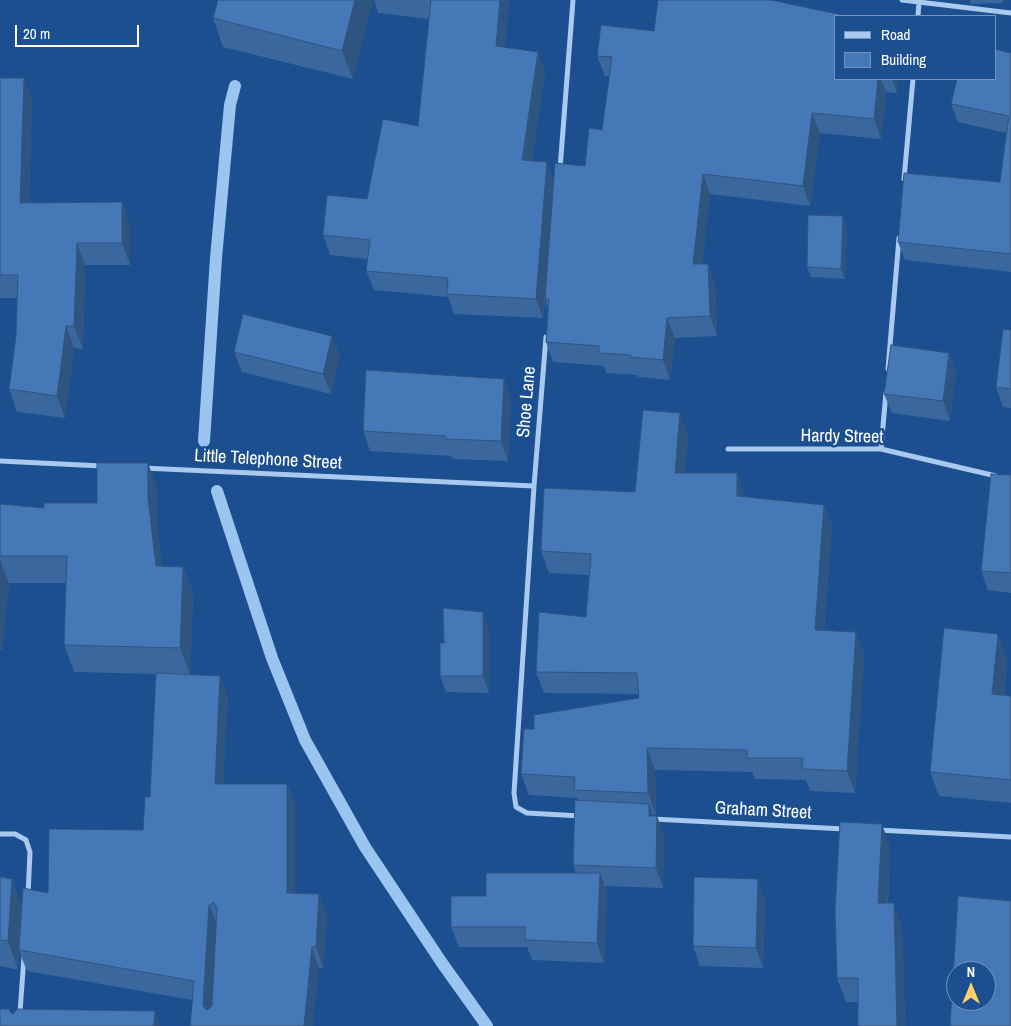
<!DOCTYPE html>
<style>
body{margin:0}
#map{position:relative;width:1011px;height:1026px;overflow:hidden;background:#1b4f8f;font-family:"Archivo Narrow",sans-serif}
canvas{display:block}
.legend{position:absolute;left:834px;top:15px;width:162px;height:65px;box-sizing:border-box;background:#1b4f8f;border:1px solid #7695bc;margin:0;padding:6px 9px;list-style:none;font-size:15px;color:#fff}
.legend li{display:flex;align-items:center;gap:10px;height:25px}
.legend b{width:25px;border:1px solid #7695bc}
.north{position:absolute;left:946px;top:961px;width:50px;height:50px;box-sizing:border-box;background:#1b4f8f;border:1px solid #7695bc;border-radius:50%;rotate:0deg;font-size:14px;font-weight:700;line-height:20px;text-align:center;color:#fff}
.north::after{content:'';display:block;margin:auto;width:18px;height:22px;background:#ffd166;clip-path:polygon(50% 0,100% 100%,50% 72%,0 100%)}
.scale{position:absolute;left:15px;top:25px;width:124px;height:22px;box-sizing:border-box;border:2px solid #fff;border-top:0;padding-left:6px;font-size:15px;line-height:18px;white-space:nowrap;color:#fff;-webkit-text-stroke:4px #1b4f8f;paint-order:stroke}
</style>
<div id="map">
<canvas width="1011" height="1026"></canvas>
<ul class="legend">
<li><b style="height:6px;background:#a9c9ee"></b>Road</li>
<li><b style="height:14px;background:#4478b7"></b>Building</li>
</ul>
<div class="north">N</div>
<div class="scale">20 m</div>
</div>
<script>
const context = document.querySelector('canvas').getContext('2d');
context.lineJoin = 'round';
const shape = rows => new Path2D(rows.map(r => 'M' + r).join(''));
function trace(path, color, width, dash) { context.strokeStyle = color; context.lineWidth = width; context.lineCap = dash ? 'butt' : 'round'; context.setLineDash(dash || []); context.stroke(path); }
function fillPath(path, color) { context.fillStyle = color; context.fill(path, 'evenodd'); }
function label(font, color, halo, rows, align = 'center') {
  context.font = font + ' "Archivo Narrow",sans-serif'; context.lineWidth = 5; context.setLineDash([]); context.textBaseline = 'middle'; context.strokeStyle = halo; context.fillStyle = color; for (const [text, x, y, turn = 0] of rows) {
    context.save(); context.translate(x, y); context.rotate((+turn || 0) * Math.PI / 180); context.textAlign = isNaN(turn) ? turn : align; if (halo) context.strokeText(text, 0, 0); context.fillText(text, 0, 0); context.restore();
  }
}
const stream = shape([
 [204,441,216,258,230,105,235,86],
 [217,491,272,658,305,740,365,847,442,963,487,1026]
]);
const minor = shape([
 [902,0,1011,13],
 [918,16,919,3],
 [560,169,573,0],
 [904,179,913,79],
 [546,337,534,486,514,793,516,807,527,813,580,816],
 [888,369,899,238],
 [728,449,881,449,996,476],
 [881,449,886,392],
 [0,461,102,466],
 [143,468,534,486],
 [653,819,844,829],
 [878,830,1011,837],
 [0,834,15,834,26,840,30,852,28,896],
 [19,1026,24,957]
]);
const wall = shape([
 [373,0,353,79,223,47,213,18],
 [374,0,509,0,505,47,545,72,532,161,547,162,554,182,585,166,602,130,610,76,605,76,597,56,835,79,898,79,897,93,886,92,881,139,820,133,810,206,710,194,702,264,708,264,715,284,717,336,675,338,670,380,638,377,637,375,606,373,604,366,553,362,546,342,548,309,545,299,543,318,454,314,448,297,374,290,366,271,368,259,330,255,323,235,367,199,418,126,429,19,378,13],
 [970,0,1003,0,1003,3,971,4],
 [1011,53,1011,272,905,260,898,242,1000,182,1006,133,958,122,951,104],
 [0,78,24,78,32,100,29,203,130,225,130,265,85,265,83,349,74,348,65,418,17,412,9,389,16,336,17,298,0,298],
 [847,226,845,279,811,277,807,267],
 [1011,330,1011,408,1003,407,996,387],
 [234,352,340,355,331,394,242,372],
 [949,353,956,372,950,421,892,413,884,394],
 [504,379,511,399,508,461,452,459,451,456,370,451,363,431],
 [688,435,684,473,737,473,744,495,745,497,824,505,832,526,824,631,856,632,864,654,855,793,810,791,806,780,755,779,752,772,655,770,656,815,653,815,664,836,663,888,605,886,607,893,604,963,532,960,527,947,459,947,451,927,486,896,576,873,573,865,578,800,577,798,529,795,521,774,534,729,639,698,638,694,544,693,536,672,586,617,589,575,549,573,541,551,635,492],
 [148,463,157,490,157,525,162,566,183,567,193,593,190,675,220,676,228,697,223,784,287,784,295,805,295,893,319,894,327,915,323,968,319,968,192,1000,27,971,19,951,18,970,0,966,0,877,12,879,22,907,48,893,143,830,150,797,156,674,74,672,64,645,66,583,9,583,2,649,0,649,0,504,44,508,97,503],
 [1011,475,1011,593,988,590,981,571],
 [489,628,489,693,446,692,440,676,444,643],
 [1007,658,1004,695,1011,696,1011,803,939,796,930,772],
 [890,847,888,903,902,927,905,1026,858,1026,858,1002,846,1002,837,978],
 [765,899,763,968,700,966,693,946]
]);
const shadedWall = shape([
 [355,0,373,0,353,79,342,51],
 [500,0,509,0,503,66,496,46],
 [538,52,545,72,529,180,522,160],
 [24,78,32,100,28,226,20,203],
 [878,79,881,79,886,92,881,139,874,119],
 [892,79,898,79,897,93],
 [812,113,820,133,810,206,803,186],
 [547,162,554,182,543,318,536,299],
 [703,174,710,194,700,284,693,264],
 [122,202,130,225,130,265,122,243],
 [843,216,847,226,845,279,841,269],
 [77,243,85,265,83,349,74,326],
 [708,264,715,284,717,336,710,316],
 [667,318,675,338,670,380,663,360],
 [66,326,74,348,65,418,57,396],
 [332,336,340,355,331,394,323,374],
 [949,353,956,372,950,421,943,401],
 [504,379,511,399,508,461,501,441],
 [680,413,688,435,683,495,675,473],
 [148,463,157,490,157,525,166,593,156,566,148,498],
 [737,473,744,495,745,518,737,496],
 [824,505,832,526,822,652,815,630],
 [0,560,9,583,2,649,0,645],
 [183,567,193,593,190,675,180,648],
 [483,612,489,628,489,693,483,676],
 [856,632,864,654,855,793,847,771],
 [998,634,1007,658,1001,719,992,694],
 [220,676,228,697,222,805,215,784],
 [647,748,655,770,656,815,648,793],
 [287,784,295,805,295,914,287,893],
 [649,804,656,824,649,816],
 [657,816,664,836,663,888,656,868],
 [882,824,890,847,886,927,878,903],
 [600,873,607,893,604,963,597,943],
 [12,879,22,908,18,970,8,941],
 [758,879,765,899,763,968,756,948],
 [319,894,327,915,323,968,316,947],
 [894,903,902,927,905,1026,897,1026],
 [209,905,217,925,211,1026,203,1005],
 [312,947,319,968,313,1026,304,1026],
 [155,1011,160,1026,154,1026]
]);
const building = shape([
 [218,0,355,0,342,51,213,18,218,0],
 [431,0,500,0,496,46,538,52,522,160,547,162,536,299,447,294,448,278,366,271,370,240,323,235,327,195,367,199,383,119,418,126,431,0],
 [658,0,771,0,847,16,835,16,835,79,878,79,874,119,812,113,803,186,703,174,693,264,708,264,710,316,667,318,663,360,631,357,631,355,599,353,599,346,546,342,549,299,545,299,555,163,585,166,589,128,602,130,612,57,597,56,601,25,654,31,658,0],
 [995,49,1011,53,1011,254,898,242,904,173,1000,182,1009,116,951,104,957,79,995,79,995,49],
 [0,78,24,78,20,203,122,202,122,243,77,243,74,326,66,326,57,396,9,389,16,336,18,275,0,275,0,78],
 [808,215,843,216,841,269,807,267,808,215],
 [243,314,332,336,323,374,234,352,243,314],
 [1003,329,1011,330,1011,389,996,387,1003,329],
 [891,345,949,353,943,401,884,394,891,345],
 [366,370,504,379,501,441,445,439,445,436,363,431,366,370],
 [643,410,680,413,675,473,737,473,737,496,824,505,815,630,856,632,847,771,802,769,803,758,747,758,747,750,647,748,648,793,574,790,575,777,521,774,524,729,534,729,534,715,639,698,637,673,536,672,539,612,586,617,591,554,541,551,544,488,635,492,643,410],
 [97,463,148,463,148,498,156,566,183,567,180,648,64,645,67,556,0,556,0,504,44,508,44,503,97,503,97,463],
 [991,474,1011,475,1011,573,981,571,991,474],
 [443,608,483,612,483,676,440,676,440,643,444,643,443,608],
 [944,628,998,634,992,694,1011,696,1011,780,930,772,944,628],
 [156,673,220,676,215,784,287,784,287,893,319,894,316,947,312,947,304,1026,190,1026,194,981,19,950,23,888,48,893,49,829,143,830,145,797,150,797,156,673],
 [214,903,217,908,212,1006,208,1010,205,1009,203,1005,209,905,214,903],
 [575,800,649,804,649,816,657,816,656,868,573,865,575,800],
 [840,822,882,824,878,903,894,903,897,1026,858,1026,858,978,837,978,835,910,840,822],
 [486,873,600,873,597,943,525,940,525,927,451,927,451,896,486,896,486,873],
 [0,877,12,879,8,941,0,940,0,877],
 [694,877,758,879,756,948,693,946,694,877],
 [958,896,1011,901,1011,1026,950,1026,958,896],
 [956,971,986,971,986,1001,956,1001,956,971],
 [0,1009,9,1009,10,1012,13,1014,17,1009,155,1011,154,1026,0,1026,0,1009]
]);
const streetNames = [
 ["Shoe Lane",527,402,-85],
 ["Hardy Street",842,437,1],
 ["Little Telephone Street",268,460,3],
 ["Graham Street",763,811,3]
];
trace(stream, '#9cc4f0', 12);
trace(minor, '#a9c9ee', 5);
fillPath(wall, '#3a679d');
fillPath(shadedWall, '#305480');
fillPath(building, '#4478b7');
trace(building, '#305480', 1);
label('18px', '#fff', '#1b4f8f', streetNames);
</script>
